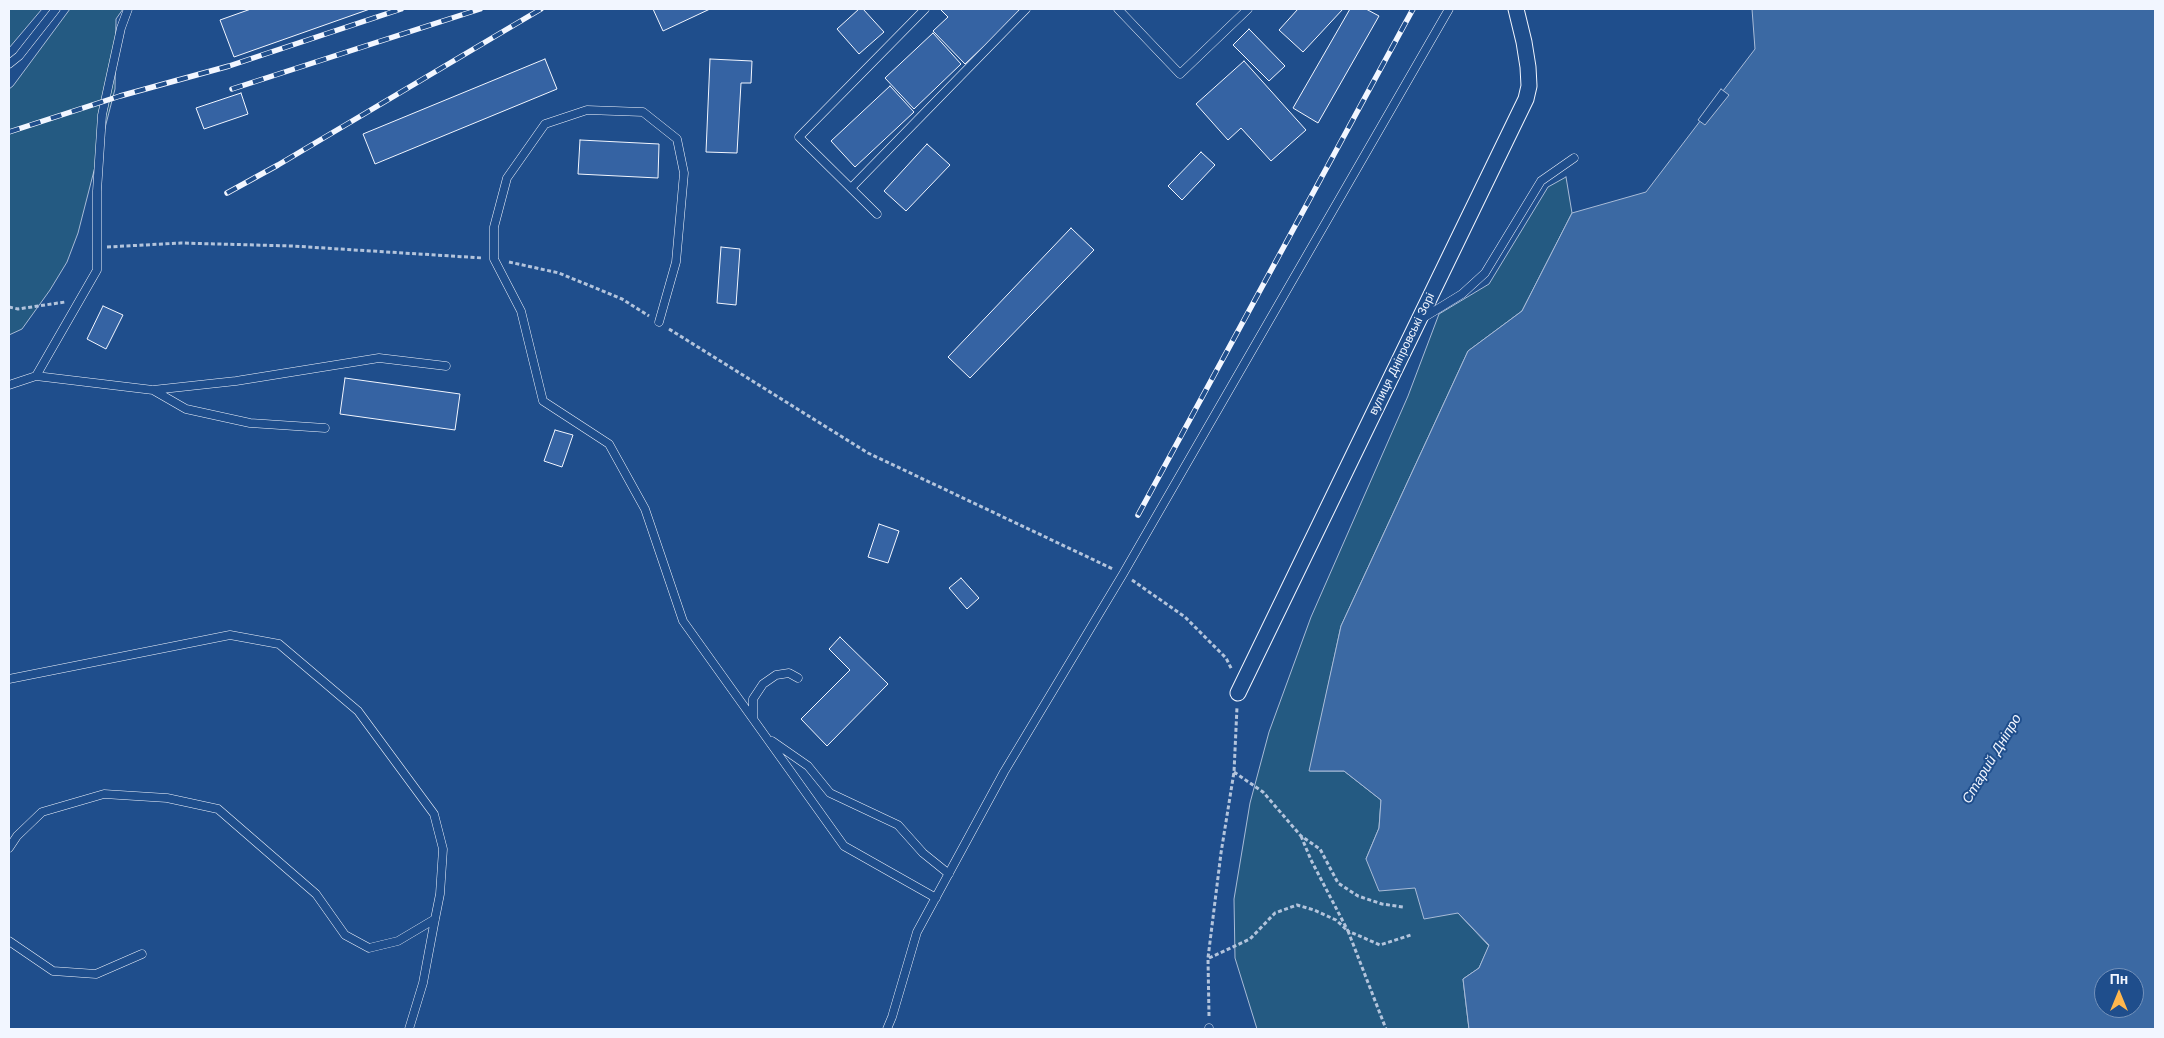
<!DOCTYPE html>
<meta charset="utf-8">
<style>
body{margin:0}
#map{position:relative;width:2164px;height:1038px;overflow:hidden;background:#1f4e8c;font-family:"Work Sans",sans-serif}
canvas{display:block}
.frame{position:absolute;inset:0;border:10px solid #f2f6ff;pointer-events:none}
.north{position:absolute;left:2094px;top:968px;width:50px;height:50px;box-sizing:border-box;background:#1f4e8c;border:1px solid #7391ba;border-radius:50%;rotate:0deg;font-size:14px;font-weight:700;line-height:20px;text-align:center;color:#f2f6ff}
.north::after{content:'';display:block;margin:auto;width:18px;height:22px;background:#ffb74d;clip-path:polygon(50% 0,100% 100%,50% 72%,0 100%)}
</style>
<div id="map">
<canvas width="2164" height="1038"></canvas>
<div class="frame"></div>
<div class="north">Пн</div>
</div>
<script>
const context = document.querySelector('canvas').getContext('2d');
context.lineJoin = 'round';
function fillPath(path, color) { context.fillStyle = color; context.fill(path, 'evenodd'); }
const shape = rows => new Path2D(rows.map(r => 'M' + r).join(''));
function trace(path, color, width, dash) { context.strokeStyle = color; context.lineWidth = width; context.lineCap = dash ? 'butt' : 'round'; context.setLineDash(dash || []); context.stroke(path); }
function label(font, color, halo, rows, align = 'center') {
  context.font = font + ' "Work Sans",sans-serif'; context.lineWidth = 4; context.setLineDash([]); context.textBaseline = 'middle'; context.strokeStyle = halo; context.fillStyle = color; for (const [text, x, y, turn = 0] of rows) {
    context.save(); context.translate(x, y); context.rotate((+turn || 0) * Math.PI / 180); context.textAlign = isNaN(turn) ? turn : align; if (halo) context.strokeText(text, 0, 0); context.fillText(text, 0, 0); context.restore();
  }
}
const green = shape([
 [9,9,42,9,9,48,9,9],
 [70,9,123,9,116,19,115,89,78,233,67,262,50,290,22,329,9,335,9,89,13,86,70,9],
 [1566,177,1572,213,1522,311,1468,351,1341,626,1310,771,1344,771,1381,800,1379,828,1366,859,1458,913,1489,946,1479,968,1463,979,1469,1029,1257,1029,1235,958,1234,899,1250,803,1269,732,1311,617,1408,396,1439,314,1489,284,1548,187,1566,177]
]);
const water = shape([
 [1752,9,2155,9,2155,1029,1469,1029,1463,979,1479,968,1489,945,1458,913,1424,919,1415,888,1379,891,1366,859,1379,828,1381,800,1344,771,1309,771,1341,626,1468,351,1522,311,1572,213,1646,192,1755,49,1752,9],
 [2104,978,2134,978,2134,1008,2104,1008,2104,978]
]);
const pier = shape([
 [1721,89,1729,95,1705,125,1698,120,1721,89]
]);
const building = shape([
 [251,9,370,9,234,57,220,20,251,9],
 [653,9,710,9,663,31,653,9],
 [859,9,863,9,884,32,859,54,837,29,859,9],
 [940,9,1017,9,1020,12,965,64,933,31,948,17,940,9],
 [1298,9,1343,9,1303,52,1279,30,1298,9],
 [1350,9,1366,9,1379,16,1318,123,1293,108,1350,9],
 [1249,29,1285,66,1269,81,1233,45,1249,29],
 [933,33,961,64,914,109,885,78,933,33],
 [545,59,557,89,375,164,363,134,545,59],
 [710,59,752,61,751,83,741,83,737,153,706,152,710,59],
 [1244,61,1306,130,1271,161,1241,128,1228,140,1196,104,1244,61],
 [890,86,914,112,855,167,831,141,890,86],
 [241,93,248,114,204,129,196,108,241,93],
 [580,140,659,144,658,178,578,174,580,140],
 [927,144,950,165,906,211,884,191,927,144],
 [1201,152,1215,165,1182,200,1168,186,1201,152],
 [1071,228,1094,250,970,378,948,357,1071,228],
 [721,247,740,249,736,305,717,303,721,247],
 [103,306,123,315,106,349,87,339,103,306],
 [345,378,460,394,455,430,340,414,345,378],
 [555,430,573,435,562,467,544,461,555,430],
 [879,524,899,531,888,563,868,557,879,524],
 [961,578,979,598,967,609,949,588,961,578],
 [840,637,888,684,827,746,801,719,850,670,829,649,840,637]
]);
const path = shape([
 [107,247,181,243,292,246,483,258],
 [509,262,559,273,622,299,649,316],
 [9,307,18,309,65,302],
 [669,329,868,453,1113,569],
 [1132,580,1185,617,1226,658,1232,670],
 [1234,772,1263,792,1301,836,1320,849,1338,883,1358,896,1382,904,1403,907],
 [1301,836,1311,860,1348,931,1380,945,1411,935],
 [1209,958,1250,939,1275,913,1297,905,1314,910,1336,920,1348,931,1386,1029],
 [1209,1016,1208,958,1221,853,1234,772,1237,707]
]);
const lane = shape([
 [1118,9,1180,74,1248,9],
 [9,64,19,56,56,9],
 [851,188,1026,9],
 [877,214,799,137,925,9],
 [1423,318,1462,294,1485,273,1541,181,1574,158],
 [659,322,676,262,684,173,677,139,643,112,587,110,545,124,507,178,494,227,494,259,521,311,543,401,609,444,645,509,683,621,844,846,936,898],
 [36,376,153,390,236,381,379,358,446,366],
 [9,385,36,376,97,270,97,191,102,115,121,28,128,9],
 [153,390,186,409,250,423,325,428],
 [9,679,230,635,279,644,358,711,434,814,443,849,440,894,435,919,423,983,409,1029],
 [753,718,753,699,763,684,776,675,789,673,798,678],
 [772,741,808,766,830,793,898,825,923,853,949,874],
 [9,848,17,836,42,812,104,794,167,798,218,809,316,894,345,935,369,948,398,941,435,919],
 [9,941,53,971,96,974,142,954],
 [887,1029,892,1017,917,932,1004,772,1123,574,1449,9],
 [1209,1029,1209,1028]
]);
const street = shape([
 [1238,693,1526,99,1529,86,1528,67,1524,42,1516,9]
]);
const rail = shape([
 [232,89,480,9],
 [9,132,120,96,229,66,401,9],
 [227,193,278,165,541,9],
 [1138,515,1413,9]
]);
const streetNames = [
 ["вулиця Дніпровські Зорі",1402,354,-64]
];
const waterNames = [
 ["Старий Дніпро",1992,759,-59]
];
fillPath(green, '#245a82');
trace(green, '#a8bbd7', 1);
fillPath(water, '#3b69a3');
trace(water, '#a8bbd7', 1);
fillPath(pier, '#1f4e8c');
trace(pier, '#a8bbd7', 1);
fillPath(building, '#3563a3');
trace(building, '#f2f6ff', 1);
trace(lane, '#f2f6ff', 9);
trace(street, '#f2f6ff', 17);
trace(path, '#b3c4dc', 3, [4, 2.5]);
trace(lane, '#1f4e8c', 8);
trace(street, '#1f4e8c', 15);
trace(rail, '#f2f6ff', 5.5);
trace(rail, '#1f4e8c', 4, [11]);
label('12px', '#f2f6ff', '#1f4e8c', streetNames);
label('italic 14px', '#f2f6ff', '#1f4e8c', waterNames);
</script>
